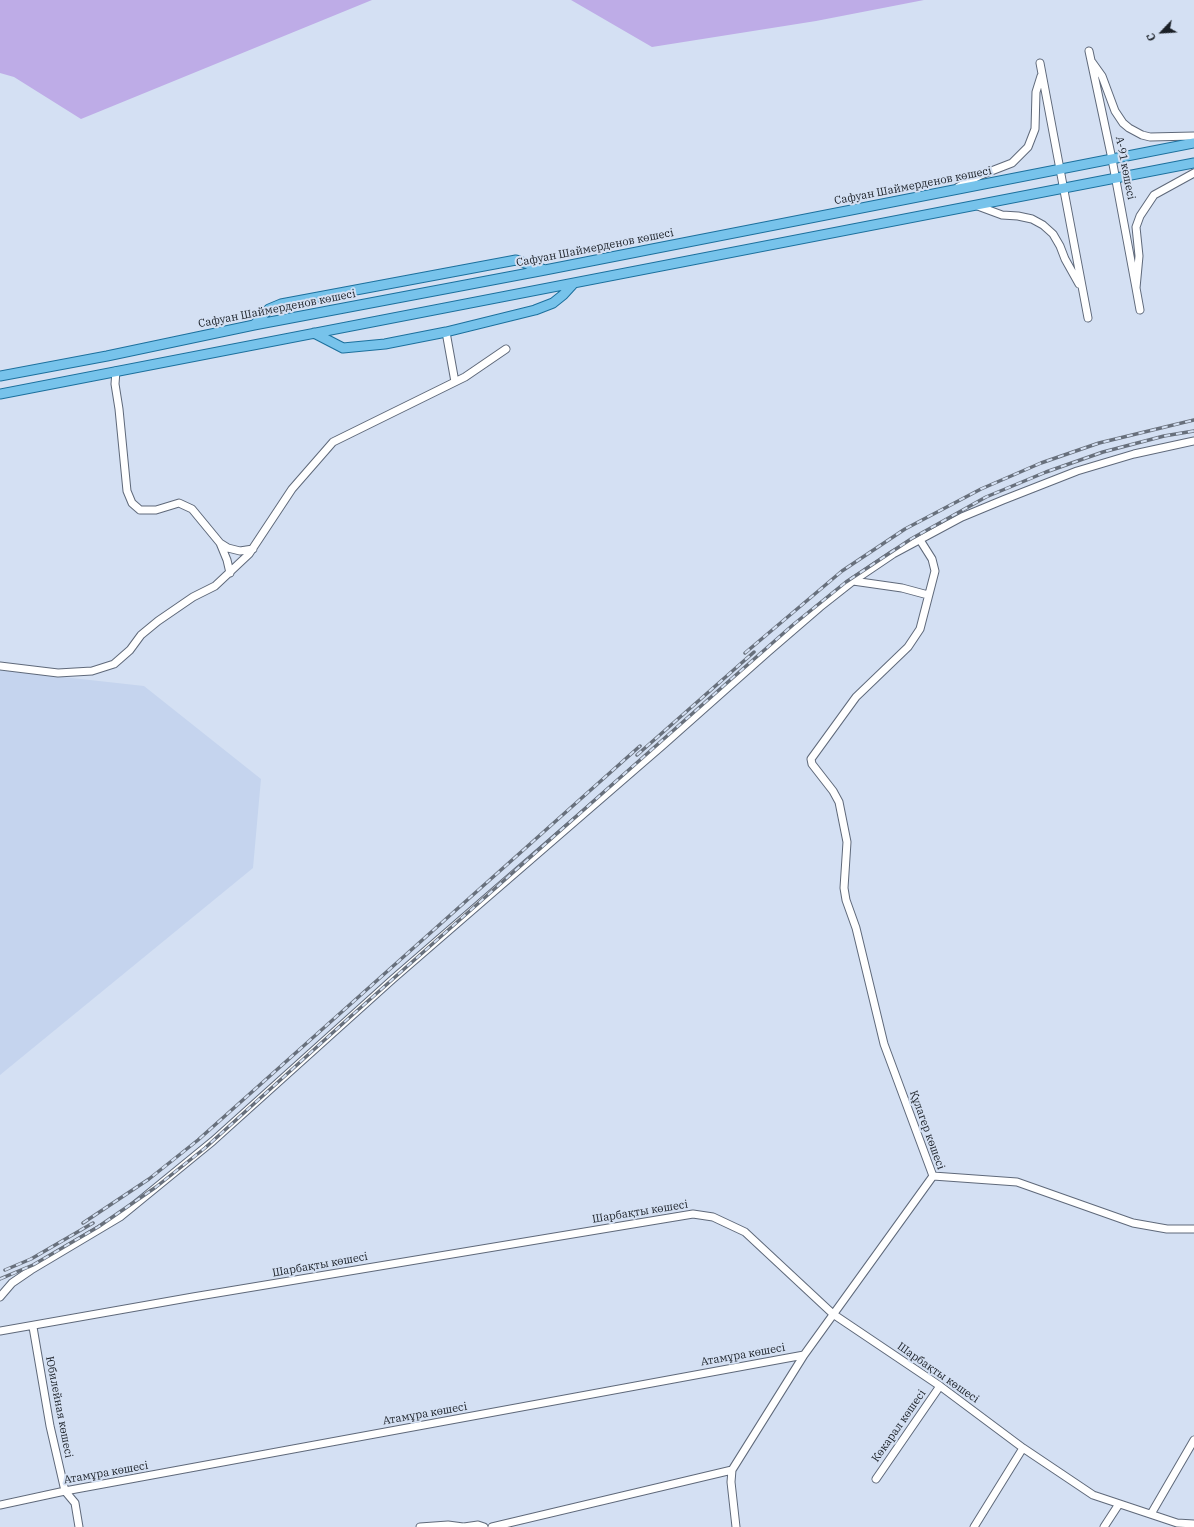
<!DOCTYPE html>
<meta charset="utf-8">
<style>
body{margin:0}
#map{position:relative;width:1194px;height:1527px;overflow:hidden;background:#d4e0f3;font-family:"IBM Plex Serif",serif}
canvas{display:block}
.north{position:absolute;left:1142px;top:12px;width:40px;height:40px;-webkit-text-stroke:3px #d4e0f3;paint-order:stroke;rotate:245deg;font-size:11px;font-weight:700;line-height:16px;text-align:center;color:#1b2027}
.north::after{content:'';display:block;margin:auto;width:14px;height:18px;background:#1b2027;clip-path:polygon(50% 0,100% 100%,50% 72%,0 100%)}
</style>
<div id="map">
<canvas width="1194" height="1527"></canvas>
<div class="north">С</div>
</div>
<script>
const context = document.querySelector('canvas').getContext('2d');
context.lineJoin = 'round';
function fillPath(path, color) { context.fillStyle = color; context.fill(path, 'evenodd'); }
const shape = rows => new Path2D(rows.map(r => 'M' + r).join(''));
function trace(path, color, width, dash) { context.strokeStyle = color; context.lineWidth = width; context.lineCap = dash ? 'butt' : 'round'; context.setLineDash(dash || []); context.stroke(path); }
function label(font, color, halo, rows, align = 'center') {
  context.font = font + ' "IBM Plex Serif",serif'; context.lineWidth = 4; context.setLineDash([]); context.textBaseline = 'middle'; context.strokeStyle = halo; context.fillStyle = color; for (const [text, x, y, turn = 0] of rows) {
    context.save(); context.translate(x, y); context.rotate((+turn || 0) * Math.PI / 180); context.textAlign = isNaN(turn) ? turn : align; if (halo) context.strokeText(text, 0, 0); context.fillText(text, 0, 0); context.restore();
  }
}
const built = shape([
 [0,670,144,686,261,779,253,868,0,1075]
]);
const green = shape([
 [0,0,372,0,81,119,14,77,0,73],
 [571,0,924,0,816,21,652,47]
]);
const minor = shape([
 [1089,51,1112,159,1136,288],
 [1092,62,1102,76,1115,111,1123,123,1129,128,1142,135,1150,137,1194,136],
 [1040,63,1088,318],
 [958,187,981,175,1012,163,1028,147,1035,129,1036,92,1041,76],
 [975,205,1002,215,1018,216,1032,219,1043,225,1053,234,1060,246,1065,259,1079,284],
 [1140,310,1136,288,1139,256,1136,227,1140,216,1154,195,1194,173],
 [446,332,455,382],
 [116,371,115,384,119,409,127,491,132,503,140,510,156,510,179,503,192,509,220,543,228,548,240,551,253,549],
 [220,543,227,560,230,573],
 [853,581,902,588,928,595],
 [0,666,58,673,92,671,114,664,130,650,141,635,158,621,193,597,215,586,249,554,292,489,333,442,465,377,506,349],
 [933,1176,1017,1182,1133,1223,1167,1229,1194,1229],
 [0,1297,12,1283,31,1270,120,1217,213,1141,393,979,663,745,768,652,820,607,853,581,893,554,962,517,1003,500,1077,471,1134,454,1194,441],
 [33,1327,50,1426,65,1491,75,1503,79,1527],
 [0,1331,193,1297,693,1214,713,1217,745,1232,833,1314,940,1386,1023,1448,1093,1495,1177,1523,1194,1524],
 [732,1470,731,1482,736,1527],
 [876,1479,940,1386],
 [0,1505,65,1491,804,1355,933,1176,884,1044,856,928,846,900,844,888,847,842,839,802,833,791,812,764,811,759,856,697,908,647,920,629,935,571,932,559,920,540],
 [1151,1514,1194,1440],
 [420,1527,448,1525,463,1527],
 [464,1527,478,1525,484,1527],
 [492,1527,732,1470,804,1355],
 [974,1527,1023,1448],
 [1104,1527,1119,1504]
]);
const major = shape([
 [254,325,269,309,281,304,516,260,545,270],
 [314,333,343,348,385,344,446,332,535,310,553,303,563,295,574,283],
 [0,376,107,356,254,325,545,270,1194,143],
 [0,394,1194,163]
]);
const rail = shape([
 [745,653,842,571,905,529,981,489,1041,463,1099,443,1194,420],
 [637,755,754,652],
 [83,1223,149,1179,198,1140,640,746],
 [5,1270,31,1259,93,1223],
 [0,1279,33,1265,98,1227,156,1187,205,1148,350,1017,728,682,794,624,846,582,911,539,986,497,1046,472,1103,452,1164,436,1194,431]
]);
const streetNames = [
 ["А-91 көшесі",1125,168,79],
 ["Сафуан Шаймерденов көшесі",913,186,-11],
 ["Сафуан Шаймерденов көшесі",595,248,-11],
 ["Сафуан Шаймерденов көшесі",277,309,-11],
 ["Құлагер көшесі",927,1130,70],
 ["Шарбақты көшесі",640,1212,-9],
 ["Шарбақты көшесі",320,1265,-10],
 ["Атамұра көшесі",743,1355,-10],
 ["Шарбақты көшесі",938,1373,35],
 ["Юбилейная көшесі",59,1407,79],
 ["Атамұра көшесі",425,1414,-10],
 ["Көкарал көшесі",899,1426,-55],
 ["Атамұра көшесі",106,1473,-10]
];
fillPath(built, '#c5d4ee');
fillPath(green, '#beace7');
trace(minor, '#5f697a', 9);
trace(major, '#1c709d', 11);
trace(minor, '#fff', 7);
trace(major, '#77c3eb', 9);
trace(rail, '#68707c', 3.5);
trace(rail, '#d4e0f3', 2, [6]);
label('11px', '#1b2027', '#d4e0f3', streetNames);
</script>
